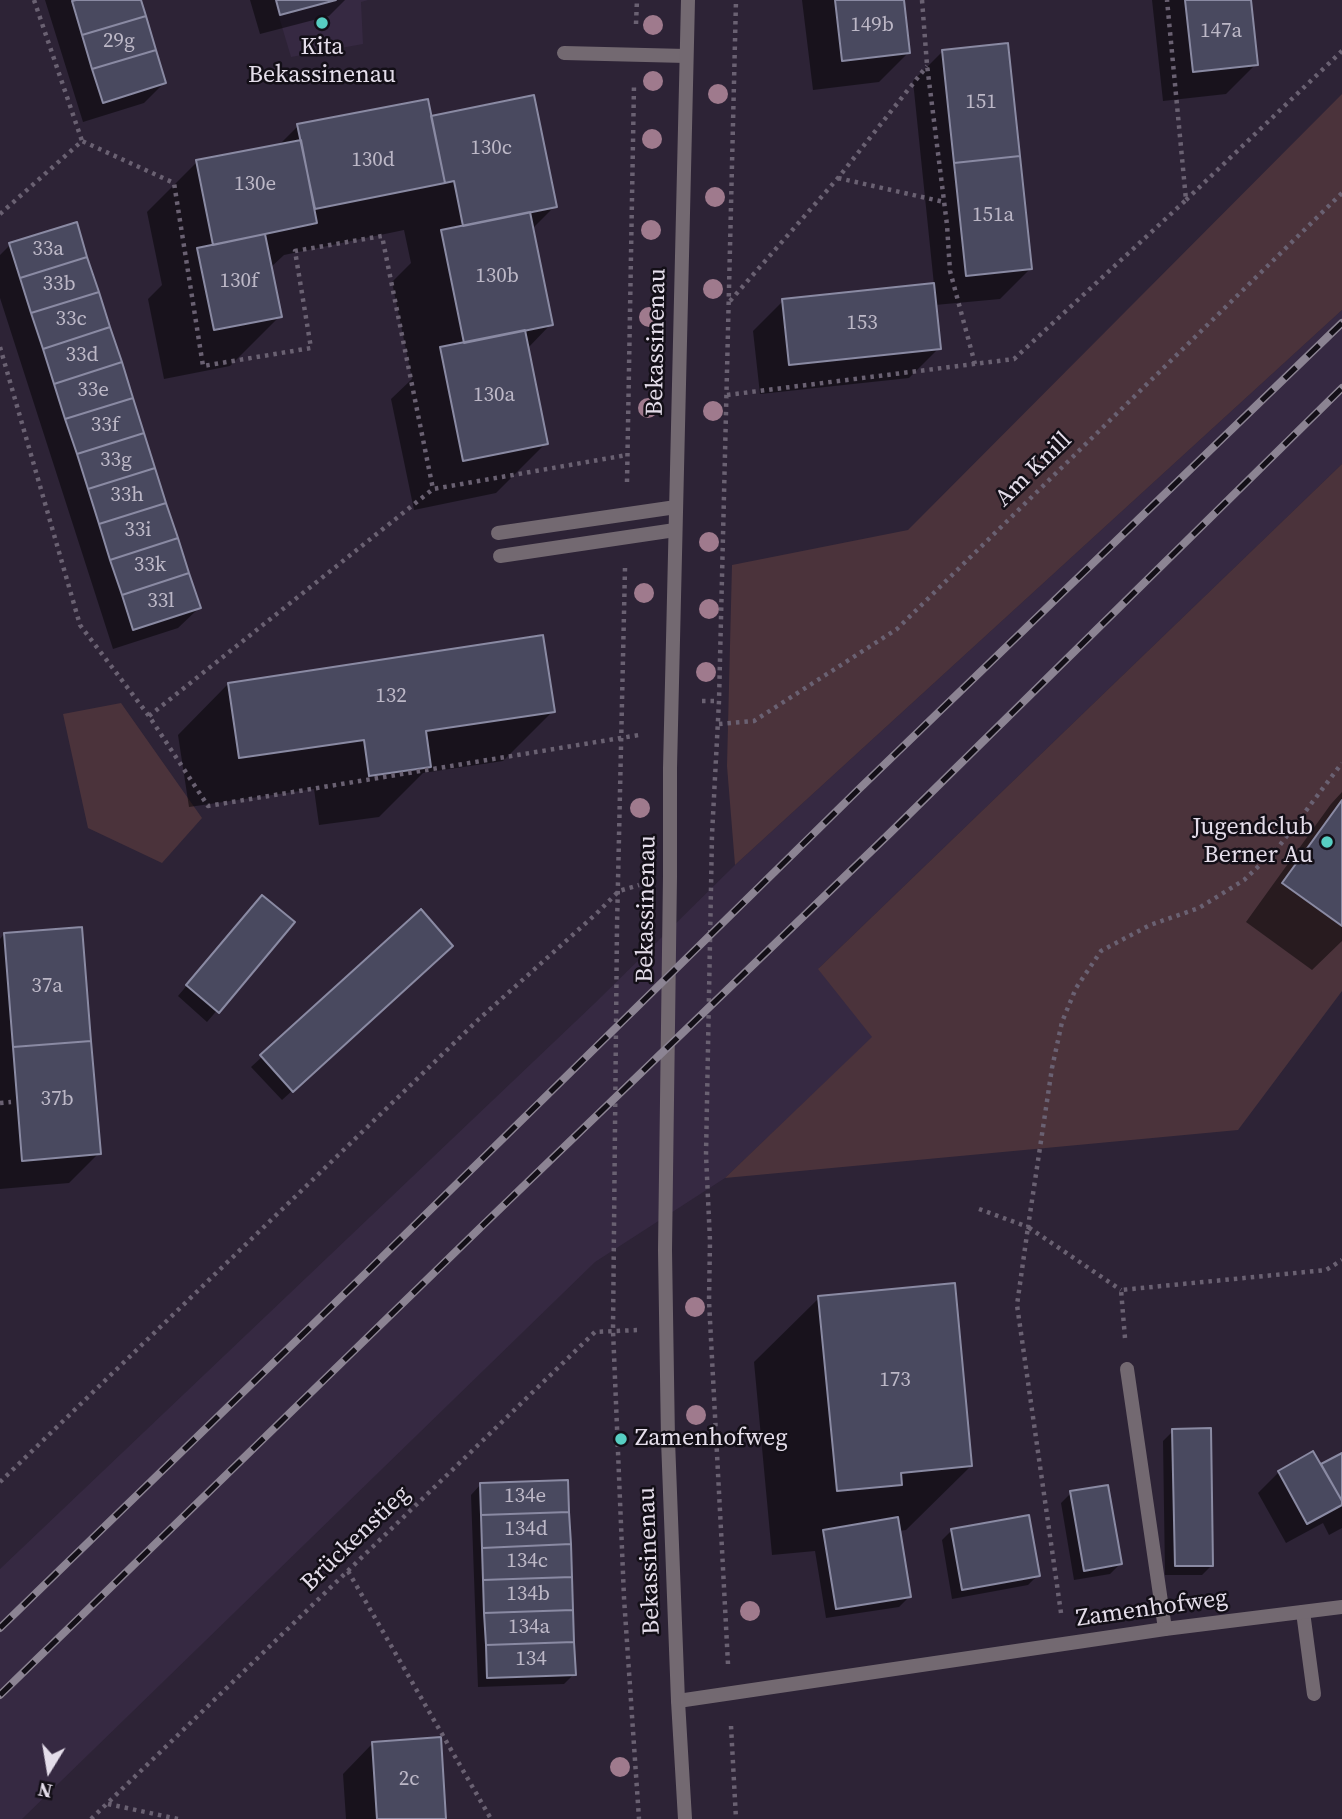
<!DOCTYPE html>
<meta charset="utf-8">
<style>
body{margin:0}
#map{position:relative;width:1342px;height:1819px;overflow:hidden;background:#2d2336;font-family:"Source Serif 4",serif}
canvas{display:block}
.north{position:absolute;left:14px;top:1735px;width:70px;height:70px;-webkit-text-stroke:5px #130f17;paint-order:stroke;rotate:191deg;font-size:19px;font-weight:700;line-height:28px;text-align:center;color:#e4ddea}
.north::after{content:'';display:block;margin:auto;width:24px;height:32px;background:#e4ddea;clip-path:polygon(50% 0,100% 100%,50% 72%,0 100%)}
</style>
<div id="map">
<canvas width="1342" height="1819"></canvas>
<div class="north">N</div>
</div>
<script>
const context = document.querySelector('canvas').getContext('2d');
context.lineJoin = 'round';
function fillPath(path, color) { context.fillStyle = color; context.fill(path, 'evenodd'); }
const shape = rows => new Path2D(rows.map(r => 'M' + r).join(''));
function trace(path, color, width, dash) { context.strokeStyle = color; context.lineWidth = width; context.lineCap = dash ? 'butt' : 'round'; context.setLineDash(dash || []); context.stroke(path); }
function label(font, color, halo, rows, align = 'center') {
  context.font = font + ' "Source Serif 4",serif'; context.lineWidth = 5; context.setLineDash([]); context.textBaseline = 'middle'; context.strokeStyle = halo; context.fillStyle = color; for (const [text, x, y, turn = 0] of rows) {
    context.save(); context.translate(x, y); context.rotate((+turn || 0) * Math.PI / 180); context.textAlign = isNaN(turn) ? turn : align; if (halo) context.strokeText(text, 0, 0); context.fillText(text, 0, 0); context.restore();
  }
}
const built = shape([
 [274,0,368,0,361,2,363,44,291,57],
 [1342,310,1342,464,819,968,873,1037,725,1178,595,1262,22,1819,0,1819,0,1569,595,1003,735,865]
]);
const green = shape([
 [1342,94,1342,310,735,865,727,766,732,565,908,530],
 [1342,464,1342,991,1238,1130,725,1178,872,1037,818,969],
 [121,703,202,818,162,863,88,828,63,714]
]);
const shadow = shape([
 [45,0,139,0,164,83,144,103,83,122],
 [250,0,345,0,329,16,260,34],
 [802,0,902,0,909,52,879,82,813,90],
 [1152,0,1249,0,1256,64,1226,94,1163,101],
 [943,51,1030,269,1000,299,935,305,939,348,909,378,760,394,753,331,783,301,934,285,913,81],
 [430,118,555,206,532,229,551,324,527,349,546,443,496,493,414,510,391,399,412,379,392,282,411,263,404,230,284,255,270,268,280,316,230,366,164,379,148,299,162,285,147,212,197,162,278,146,298,126],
 [10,245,199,608,178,628,113,649,0,298,0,255],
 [228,684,553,711,503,761,423,773,379,817,319,825,314,789,189,807,178,735],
 [1342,792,1342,941,1312,970,1246,922,1331,804],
 [253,907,293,922,207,1022,178,996],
 [420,912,441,955,282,1100,251,1067],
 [4,934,99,1153,69,1183,0,1189,0,939],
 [819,1298,971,1466,906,1530,899,1531,909,1597,899,1607,826,1618,815,1551,772,1555,754,1362],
 [1173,1431,1212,1565,1202,1575,1165,1575,1163,1441],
 [1342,1455,1342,1528,1329,1535,1323,1523,1286,1543,1258,1493,1279,1472,1320,1467],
 [481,1484,574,1674,564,1684,478,1687,471,1495],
 [1071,1493,1120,1564,1110,1574,1074,1580,1061,1503],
 [952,1530,1038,1575,1028,1585,952,1599,942,1540],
 [372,1744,444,1819,346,1819,343,1774]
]);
const building = shape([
 [76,0,141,0,146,16,82,35,72,1,76,0],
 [276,0,336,0,280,15,276,0],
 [835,0,904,0,910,53,842,61,835,0],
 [1185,0,1251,0,1258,65,1193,72,1185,0],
 [146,16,156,50,92,69,82,35,146,16],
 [1008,43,1020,156,954,163,942,50,1008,43],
 [156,50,166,83,103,103,92,69,156,50],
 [534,95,557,207,463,226,454,181,445,183,431,116,534,95],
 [428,99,445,183,315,209,297,124,428,99],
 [301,140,317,223,213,245,196,160,301,140],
 [1020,156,1032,269,966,276,954,163,1020,156],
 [530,212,553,325,464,343,441,230,530,212],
 [77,222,87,257,20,278,9,243,77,222],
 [265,234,282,317,214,330,197,248,265,234],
 [87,257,99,292,31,313,20,278,87,257],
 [934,283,941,349,789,365,782,299,934,283],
 [99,292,110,327,43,349,31,313,99,292],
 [110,327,122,362,54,384,43,349,110,327],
 [525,330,548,444,463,461,440,347,525,330],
 [122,362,133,398,65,419,54,384,122,362],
 [133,398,144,433,77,454,65,419,133,398],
 [144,433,155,468,88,489,77,454,144,433],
 [155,468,166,503,99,524,88,489,155,468],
 [166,503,178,538,110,560,99,524,166,503],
 [178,538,189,573,122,595,110,560,178,538],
 [189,573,201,608,133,630,122,595,189,573],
 [543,635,555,712,426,731,431,767,369,776,364,740,239,758,228,683,543,635],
 [1342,800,1342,926,1282,883,1342,800],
 [262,895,295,922,219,1013,186,985,262,895],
 [421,909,453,946,293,1092,260,1055,421,909],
 [82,927,91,1041,13,1047,4,933,82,927],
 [91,1041,101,1154,22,1161,13,1047,91,1041],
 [955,1283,972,1466,901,1473,902,1485,837,1491,818,1296,955,1283],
 [1211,1428,1213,1566,1175,1566,1172,1429,1211,1428],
 [1313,1451,1342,1501,1342,1505,1307,1524,1278,1471,1313,1451],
 [1342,1453,1342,1501,1321,1464,1342,1453],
 [568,1480,569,1512,481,1515,480,1483,568,1480],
 [1108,1485,1122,1564,1084,1571,1070,1491,1108,1485],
 [569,1512,571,1544,482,1548,481,1515,569,1512],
 [1029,1515,1040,1576,962,1590,951,1529,1029,1515],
 [898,1517,911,1597,836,1609,823,1530,898,1517],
 [571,1544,572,1577,483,1580,482,1548,571,1544],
 [572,1577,573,1610,484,1613,483,1580,572,1577],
 [573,1610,574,1642,486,1645,484,1613,573,1610],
 [574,1642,576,1675,487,1678,486,1645,574,1642],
 [441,1737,446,1819,377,1819,372,1742,441,1737]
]);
const path = shape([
 [34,0,82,141],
 [922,0,927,65,947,225,950,271,975,364],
 [636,24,637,0],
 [838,178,944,202],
 [1186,200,1342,51],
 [0,214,82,141,174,183,203,366,311,348,295,251,382,236,433,489],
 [730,301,838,178,927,66],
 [0,347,80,625,149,716,208,806,639,735],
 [727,395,1014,359,1186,200,1167,0],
 [627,482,634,85],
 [625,568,617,926,613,1330,624,1598,639,1819],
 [702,701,719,701],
 [149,716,433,489,627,455],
 [719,724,754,721,897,629,1342,193],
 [0,1103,11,1102],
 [979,1209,1028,1227,1052,1068,1062,1022,1076,988,1101,951,1150,925,1199,908,1244,880,1277,849,1342,763],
 [1125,1338,1121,1290,1326,1270,1342,1260],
 [0,1482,479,1019,596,914,619,891,639,885],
 [348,1571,491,1819],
 [1061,1613,1017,1305,1028,1227,1121,1290],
 [728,1664,709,1301,710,1241,706,1155,712,835,719,701,736,0],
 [731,1726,736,1819],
 [108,1804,178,1819],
 [91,1819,595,1332,637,1330]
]);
const service = shape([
 [564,53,686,56],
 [498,533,676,507],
 [500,556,675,530],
 [1127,1369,1165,1629],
 [1303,1612,1314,1694]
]);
const minor = shape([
 [678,1701,1165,1629,1342,1607]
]);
const tertiary = shape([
 [685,1819,678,1701,668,1440,665,1250,670,876,670,768,688,0]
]);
const rail = shape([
 [0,1628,368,1271,858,790,1342,323],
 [0,1695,480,1228,890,833,1342,388]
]);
const trees = [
 [653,25],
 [653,81],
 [718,94],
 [652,139],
 [715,197],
 [651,230],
 [713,289],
 [649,317],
 [648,408],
 [713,411],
 [709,542],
 [644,593],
 [709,609],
 [706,672],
 [640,808],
 [695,1307],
 [696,1415],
 [750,1611],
 [620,1767]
];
const markers = [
 [322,23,7,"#57cec2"],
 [1327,842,7,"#57cec2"],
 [621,1439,7,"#57cec2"]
];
const numberNames = [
 ["149b",872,26],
 ["147a",1221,32],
 ["29g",119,42],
 ["151",981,103],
 ["130c",491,149],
 ["130d",373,161],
 ["130e",255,185],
 ["151a",993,216],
 ["33a",48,250],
 ["130b",497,277],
 ["130f",239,282],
 ["33b",59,285],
 ["33c",71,320],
 ["153",862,324],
 ["33d",82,356],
 ["33e",93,391],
 ["130a",494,396],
 ["33f",105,426],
 ["33g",116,461],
 ["33h",127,496],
 ["33i",138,531],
 ["33k",150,566],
 ["33l",161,602],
 ["132",391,697],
 ["37a",47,987],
 ["37b",57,1100],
 ["173",895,1381],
 ["134e",525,1497],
 ["134d",526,1530],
 ["134c",527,1562],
 ["134b",528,1595],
 ["134a",529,1628],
 ["134",531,1660],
 ["2c",409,1780]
];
const poiNames = [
 ["Kita",322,48],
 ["Bekassinenau",322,76],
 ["Jugendclub",1313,828,"right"],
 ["Berner Au",1313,856,"right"],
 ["Zamenhofweg",635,1439,"left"]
];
const streetNames = [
 ["Bekassinenau",657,342,-89],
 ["Am Knill",1034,470,-44],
 ["Bekassinenau",647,909,-89],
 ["Brückenstieg",356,1539,-44],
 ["Bekassinenau",650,1561,-92],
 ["Zamenhofweg",1152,1609,-8]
];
fillPath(built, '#362942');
fillPath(green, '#4b333b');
fillPath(shadow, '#0007');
fillPath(building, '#49495f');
trace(building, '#8a8aa3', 2);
trace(path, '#6a6172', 4.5, [3.5, 5]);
trace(service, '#736971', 14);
trace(minor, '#736971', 14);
trace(tertiary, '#736971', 14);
trace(rail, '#8c8493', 8);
trace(rail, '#130f17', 5, [16]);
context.fillStyle = '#9f7a8d';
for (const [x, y] of trees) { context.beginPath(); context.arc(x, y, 10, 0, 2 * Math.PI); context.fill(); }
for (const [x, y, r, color] of markers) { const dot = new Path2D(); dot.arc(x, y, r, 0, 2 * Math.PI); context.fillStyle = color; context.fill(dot); trace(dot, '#130f17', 2.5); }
label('21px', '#bdb8c7', null, numberNames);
label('24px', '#e4ddea', '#130f17', poiNames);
label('24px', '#e4ddea', '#130f17', streetNames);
</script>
